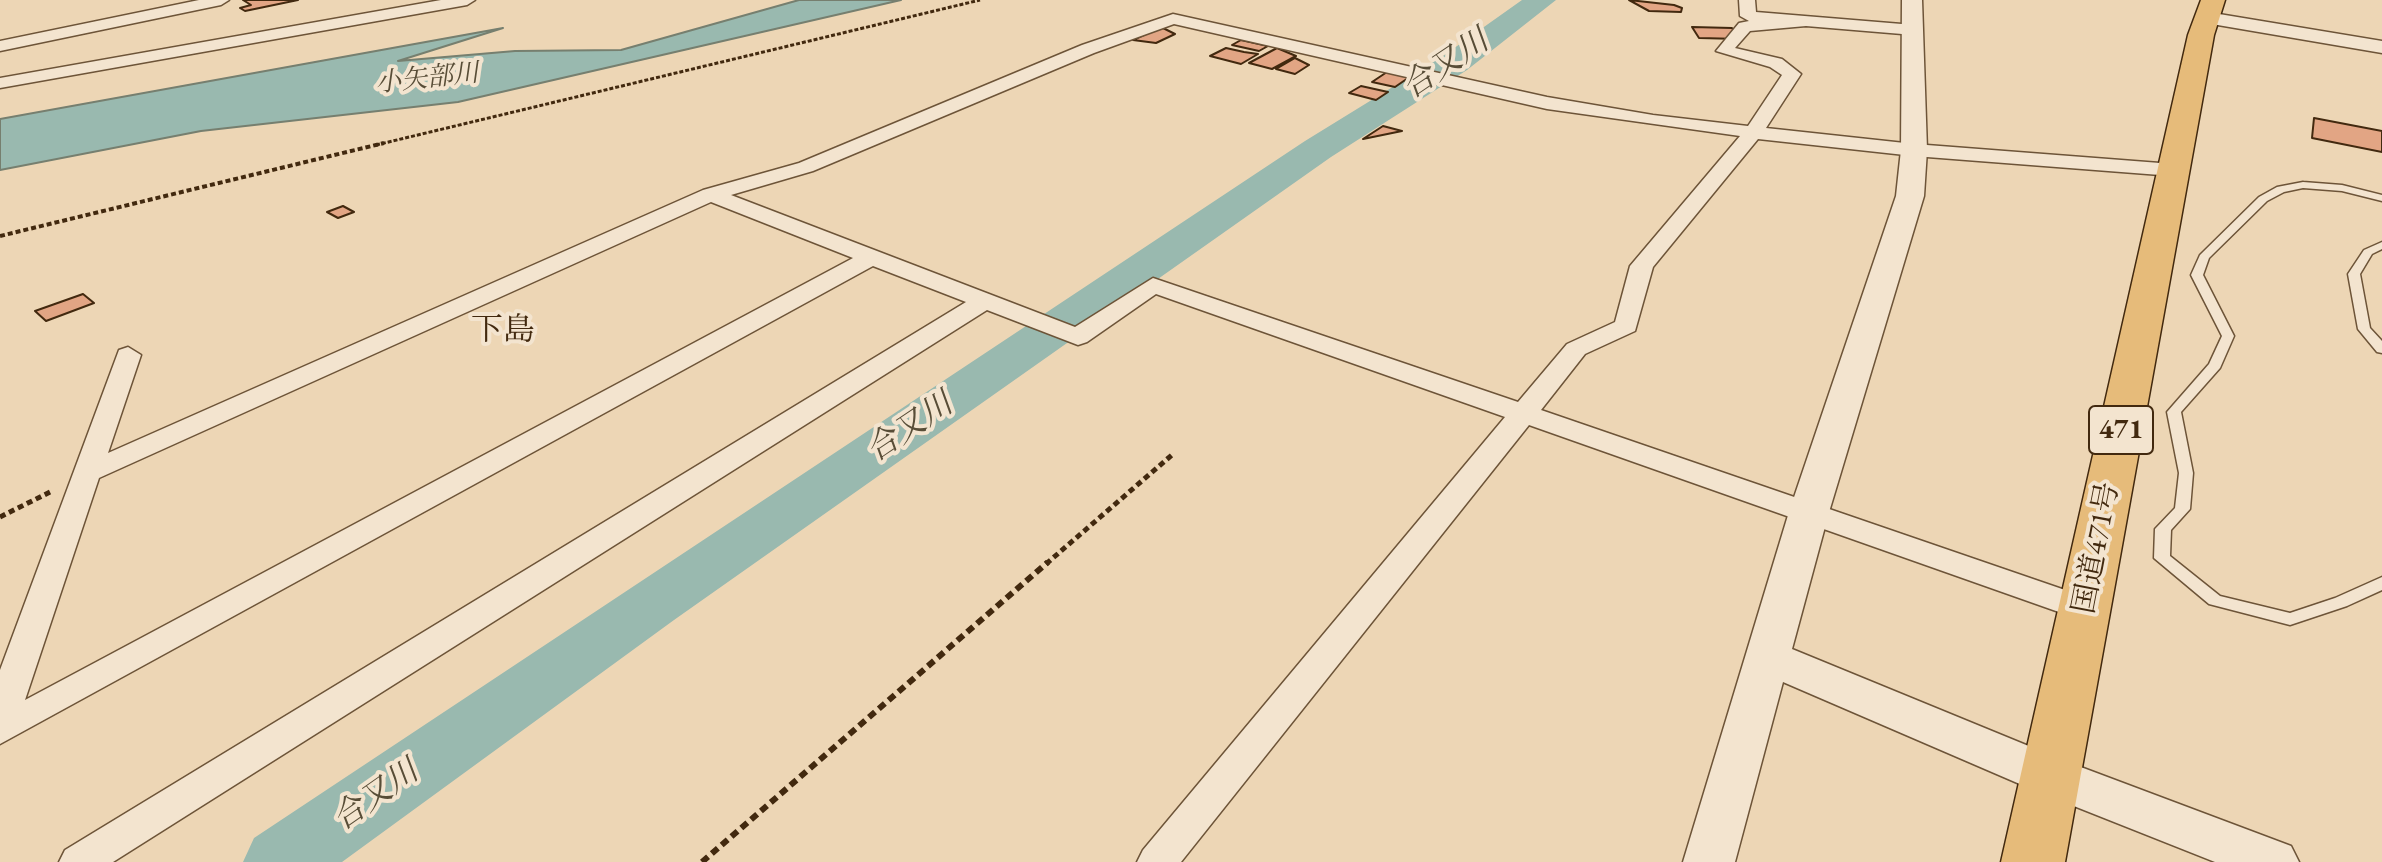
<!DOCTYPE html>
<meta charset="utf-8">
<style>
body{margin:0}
canvas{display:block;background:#edd6b5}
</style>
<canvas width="2382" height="862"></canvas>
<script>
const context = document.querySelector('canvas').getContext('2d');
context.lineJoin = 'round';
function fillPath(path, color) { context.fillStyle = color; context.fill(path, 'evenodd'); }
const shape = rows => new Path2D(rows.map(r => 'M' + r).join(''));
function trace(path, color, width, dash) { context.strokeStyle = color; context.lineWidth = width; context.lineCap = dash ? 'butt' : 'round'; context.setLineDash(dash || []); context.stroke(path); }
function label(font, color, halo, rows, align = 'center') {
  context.font = font + ' "EB Garamond","Noto Serif JP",serif'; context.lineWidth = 8; context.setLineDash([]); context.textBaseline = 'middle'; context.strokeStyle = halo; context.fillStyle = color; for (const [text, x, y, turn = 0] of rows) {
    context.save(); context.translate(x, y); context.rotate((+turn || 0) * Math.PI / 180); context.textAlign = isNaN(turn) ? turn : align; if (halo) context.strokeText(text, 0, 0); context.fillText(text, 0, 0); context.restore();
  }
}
const water = shape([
 [799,0,901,0,458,102,201,131,0,170,0,119,503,28,398,61,515,51,621,50,799,0]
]);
const river = shape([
 [1522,0,1556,0,1467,70,1331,157,674,620,342,862,243,862,254,838,1305,141,1443,56,1522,0]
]);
const building = shape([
 [243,0,298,0,245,11,240,8,251,5,243,0],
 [1629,0,1674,5,1682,8,1681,12,1649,11,1629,0],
 [1161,27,1175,34,1156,43,1133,40,1161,27],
 [1692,27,1732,28,1740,39,1699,38,1692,27],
 [1241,40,1268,46,1259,51,1232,45,1241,40],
 [1226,48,1244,52,1258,54,1241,64,1210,56,1226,48],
 [1277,48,1296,56,1272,69,1249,63,1277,48],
 [1295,58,1309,65,1295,74,1276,69,1295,58],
 [1390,70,1411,76,1395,87,1372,82,1390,70],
 [1361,86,1388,92,1376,100,1349,93,1361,86],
 [2314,118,2382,131,2382,152,2312,138,2314,118],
 [1383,126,1402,131,1363,139,1383,126],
 [343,206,354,212,338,218,327,212,343,206],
 [83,294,94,303,46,321,35,311,83,294]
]);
const pathFar3 = shape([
 [376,145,980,0]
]);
const pathFar2 = shape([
 [0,236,384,143]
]);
const pathFar1 = shape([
 [0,517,50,492],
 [1046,564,1173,454]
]);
const path = shape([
 [702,862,1048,562]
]);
const service = shape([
 [2303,182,2342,185,2382,195,2382,201,2342,191,2303,188,2284,192,2267,201,2209,258,2203,275,2234,336,2220,368,2181,412,2193,473,2190,509,2171,530,2170,556,2220,596,2290,613,2335,598,2382,577,2382,590,2347,606,2290,625,2209,604,2154,558,2155,529,2175,508,2179,473,2167,412,2209,364,2222,336,2191,275,2200,255,2259,197,2277,187,2303,182],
 [2382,242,2382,249,2372,254,2360,274,2370,328,2382,341,2382,353,2377,352,2358,329,2348,274,2364,250,2382,242]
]);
const minor = shape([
 [199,0,229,0,221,5,0,51,0,41,199,0],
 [441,0,475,0,467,5,0,88,0,78,441,0],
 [1739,0,1755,0,1756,12,1914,25,1922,30,1914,35,1806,26,1750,31,1735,48,1782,59,1801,74,1766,128,1914,144,2173,164,2183,170,2173,176,1914,156,1758,139,1653,267,1635,331,1585,354,1541,410,2097,601,2102,609,2097,617,2085,621,2073,617,1529,425,1181,862,1137,862,1143,850,1505,417,1156,294,1087,342,1078,345,987,310,113,862,59,862,65,850,966,302,873,266,0,744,0,670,119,350,128,347,141,355,108,453,703,190,799,163,1082,45,1173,14,1547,97,1653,115,1748,126,1782,75,1770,67,1716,51,1739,23,1749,21,1740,16,1739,0],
 [1174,24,1547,109,1740,136,1630,266,1615,322,1567,344,1518,402,1153,278,1075,327,731,195,813,171,1094,53,1174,24],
 [711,202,853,258,25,700,99,478,711,202]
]);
const tertiary = shape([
 [1902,0,1922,0,1927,150,1924,196,1829,512,1792,649,2070,763,2291,846,2299,862,2215,862,2036,791,1783,682,1735,862,1683,862,1789,512,1896,196,1901,150,1902,0],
 [2207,12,2382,41,2382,53,2200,22,2197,18,2207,12]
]);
const trunk = shape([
 [2201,0,2225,0,2214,35,2065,862,2001,862,2188,35,2201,0]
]);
const farWaternames = [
 ["小矢部川",427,79,-6]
];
const shields = [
 [2121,430,64]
];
const shieldNames = [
 ["471",2121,430]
];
const streetNames = [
 ["国道471号",2097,548,-79]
];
const waterNames = [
 ["合又川",1446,65,-34],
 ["合又川",910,428,-34],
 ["合又川",376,796,-35]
];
const neighbourhoodNames = [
 ["下島",503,331]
];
fillPath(water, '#99b9af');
trace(water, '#767f6f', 2);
fillPath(river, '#99b9af');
fillPath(building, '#e2a584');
trace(building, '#42290f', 2);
trace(service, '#6d5438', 3);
trace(minor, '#6d5438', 3);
trace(tertiary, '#6d5438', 3);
trace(trunk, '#42290f', 3);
trace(pathFar3, '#42290f', 3, [4, 2]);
trace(pathFar2, '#42290f', 4, [5, 3]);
trace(pathFar1, '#42290f', 5, [6, 4]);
trace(path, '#42290f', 6, [8, 5]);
fillPath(service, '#f3e4cf');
fillPath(minor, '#f3e4cf');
fillPath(tertiary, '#f3e4cf');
fillPath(trunk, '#e6bb7a');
label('italic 26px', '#584d37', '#f3e4cf', farWaternames);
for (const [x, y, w] of shields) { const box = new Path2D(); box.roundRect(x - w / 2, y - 24, w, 48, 6); context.fillStyle = '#f3e4cf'; context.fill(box); trace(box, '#42290f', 2); }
label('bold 28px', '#42290f', null, shieldNames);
label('30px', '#42290f', '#f3e4cf', streetNames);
label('italic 32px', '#584d37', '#f3e4cf', waterNames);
label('32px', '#42290f', '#f3e4cf', neighbourhoodNames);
</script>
